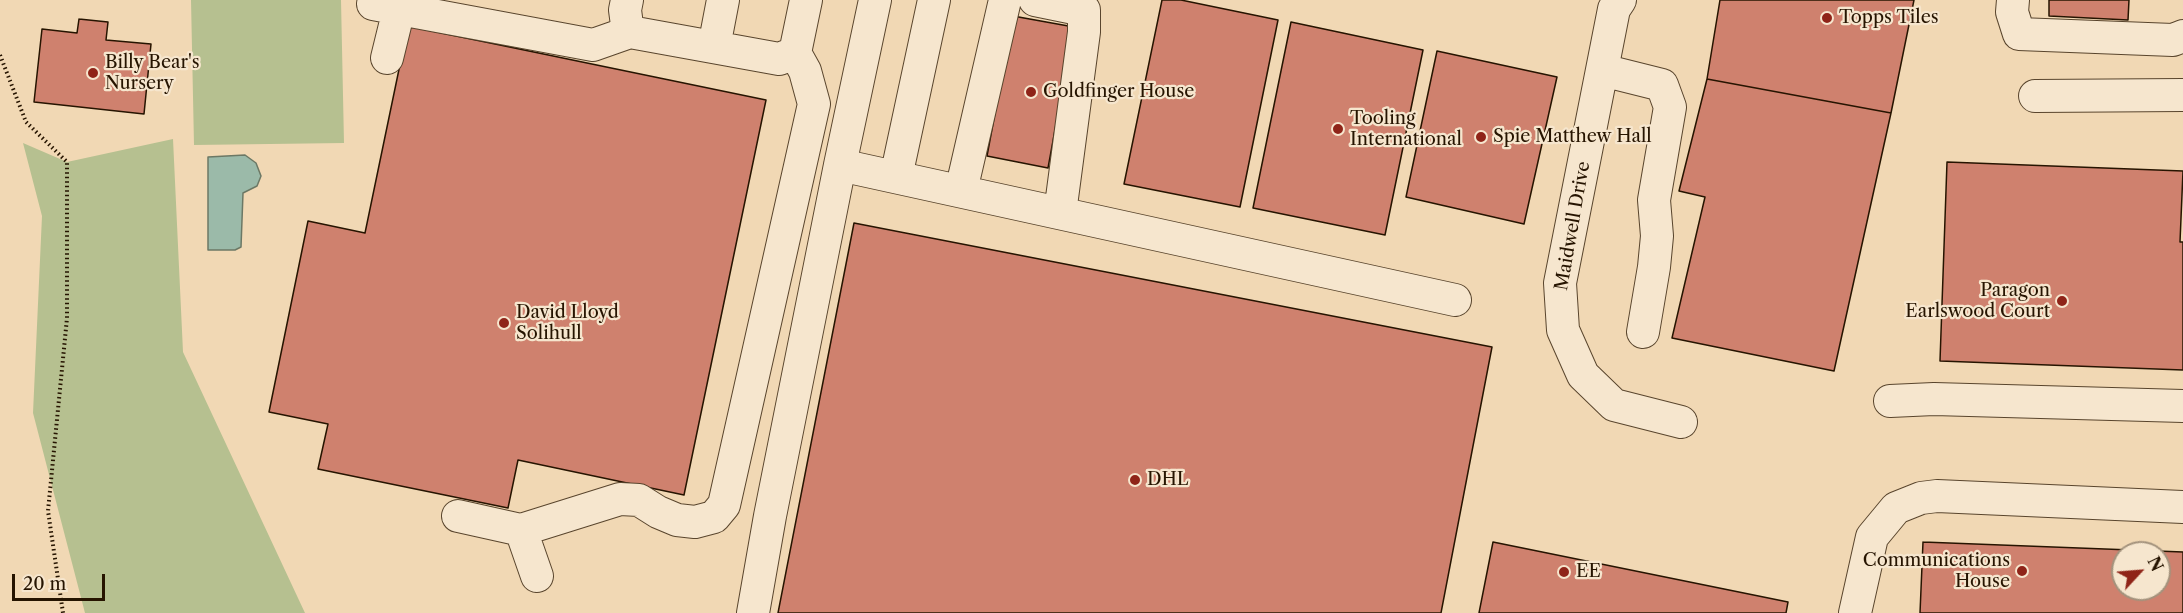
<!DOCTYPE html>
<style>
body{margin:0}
#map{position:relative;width:2183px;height:613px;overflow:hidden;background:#f1d8b4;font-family:"Libre Caslon Text",serif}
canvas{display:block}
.north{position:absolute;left:2111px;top:541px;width:60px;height:60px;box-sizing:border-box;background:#f6e6ce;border:2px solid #a3927c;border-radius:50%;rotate:64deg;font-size:16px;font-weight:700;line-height:24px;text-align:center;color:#261400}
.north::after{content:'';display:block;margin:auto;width:21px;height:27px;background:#8f2418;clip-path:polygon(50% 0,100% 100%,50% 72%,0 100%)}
.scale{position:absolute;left:12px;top:574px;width:93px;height:27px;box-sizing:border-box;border:3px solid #261400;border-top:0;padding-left:8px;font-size:18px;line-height:21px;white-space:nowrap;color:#261400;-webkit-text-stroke:4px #f6e6ce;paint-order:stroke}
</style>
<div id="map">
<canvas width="2183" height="613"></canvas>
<div class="north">N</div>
<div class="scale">20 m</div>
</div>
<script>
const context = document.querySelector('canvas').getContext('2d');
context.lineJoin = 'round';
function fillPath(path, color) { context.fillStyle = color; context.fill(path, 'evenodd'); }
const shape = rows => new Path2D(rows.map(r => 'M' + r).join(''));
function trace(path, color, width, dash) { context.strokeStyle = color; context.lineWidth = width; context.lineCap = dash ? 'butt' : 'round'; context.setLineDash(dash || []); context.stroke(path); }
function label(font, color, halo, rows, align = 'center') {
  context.font = font + ' "Libre Caslon Text",serif'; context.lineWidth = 4.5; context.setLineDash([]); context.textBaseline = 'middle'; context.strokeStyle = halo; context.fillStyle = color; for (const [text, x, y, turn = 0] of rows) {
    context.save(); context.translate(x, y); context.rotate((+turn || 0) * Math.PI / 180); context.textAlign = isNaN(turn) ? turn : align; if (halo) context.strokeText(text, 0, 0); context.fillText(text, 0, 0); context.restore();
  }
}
const green = shape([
 [191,0,341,0,344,143,194,145],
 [173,139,183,352,305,613,85,613,33,413,42,216,23,143,67,162]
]);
const water = shape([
 [245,155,256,163,261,176,257,186,243,193,241,247,235,250,208,250,208,157,245,155]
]);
const building = shape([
 [1162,0,1181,0,1278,20,1240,207,1124,184,1162,0],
 [1720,0,1914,0,1891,113,1707,79,1720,0],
 [2049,0,2129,0,2128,20,2049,16,2049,0],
 [1013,16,1074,27,1048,168,987,156,1013,16],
 [79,19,108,22,106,40,151,44,144,114,34,102,42,29,77,33,79,19],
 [1291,22,1423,50,1385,235,1253,208,1291,22],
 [408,26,766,100,684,495,518,460,508,508,318,469,328,424,269,412,308,221,365,233,408,26],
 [1437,51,1557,77,1524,224,1406,197,1437,51],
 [1707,79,1891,113,1834,371,1672,338,1705,197,1679,191,1707,79],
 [1947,162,2183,171,2180,242,2183,242,2183,370,1940,361,1947,162],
 [854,223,1492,347,1441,613,778,613,854,223],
 [1493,542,1788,602,1786,613,1479,613,1493,542],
 [1923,542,2183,552,2183,613,1920,613,1923,542],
 [2123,553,2159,553,2159,589,2123,589,2123,553]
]);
const path = shape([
 [0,55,26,122,67,162,67,318,48,511,63,613]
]);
const minor = shape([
 [627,0,625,10,627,25,630,32,779,59,795,53,806,0],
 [1035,0,1084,10,1084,32,1060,213],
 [1620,0,1614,9,1560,283,1563,330,1583,375,1614,405,1681,422],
 [2013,0,2012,12,2019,34,2173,40,2183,36],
 [373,4,593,45,630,32],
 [714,47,723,0],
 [387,58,399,9],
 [1602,70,1662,85,1670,107,1654,200,1657,236,1654,267,1643,332],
 [2035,96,2183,95],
 [840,165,1455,300],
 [896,177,934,0],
 [961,191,1005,0],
 [1890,401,1934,399,2183,406],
 [458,516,521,530,620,499,639,500,658,512,677,520,695,522,714,517,724,505,814,104,805,71,795,53],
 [521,530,537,576],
 [753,613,770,516,840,165,875,0],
 [1855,613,1872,537,1896,508,1921,498,1937,496,2183,507]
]);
const markers = [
 [1827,18,6,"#8f2418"],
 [93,73,6,"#8f2418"],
 [1031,92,6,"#8f2418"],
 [1338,129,6,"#8f2418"],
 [1481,137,6,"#8f2418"],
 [2062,301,6,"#8f2418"],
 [504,323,6,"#8f2418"],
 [1135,480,6,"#8f2418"],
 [2022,571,6,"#8f2418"],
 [1564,572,6,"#8f2418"]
];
const poiNames = [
 ["Topps Tiles",1839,18],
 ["Billy Bear's",105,63],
 ["Nursery",105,84],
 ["Goldfinger House",1043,92],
 ["Tooling",1350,119],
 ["International",1350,140],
 ["Spie Matthew Hall",1493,137],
 ["Paragon",2050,291,"right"],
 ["Earlswood Court",2050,312,"right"],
 ["David Lloyd",516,313],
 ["Solihull",516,334],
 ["DHL",1147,480],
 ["Communications",2010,561,"right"],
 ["House",2010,582,"right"],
 ["EE",1576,572]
];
const streetNames = [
 ["Maidwell Drive",1573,226,-80]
];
fillPath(green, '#b6c090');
fillPath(water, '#9bbaa9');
trace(water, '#6c7865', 1.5);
fillPath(building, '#cf816e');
trace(building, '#261400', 1.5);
trace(minor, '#59452d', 34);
trace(path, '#261400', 4, [1.5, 3]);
trace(minor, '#f6e6ce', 32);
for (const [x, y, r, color] of markers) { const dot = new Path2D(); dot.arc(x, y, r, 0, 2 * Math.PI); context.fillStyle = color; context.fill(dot); trace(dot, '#f6e6ce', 2); }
label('18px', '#261400', '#f6e6ce', poiNames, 'left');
label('18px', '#261400', '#f6e6ce', streetNames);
</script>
